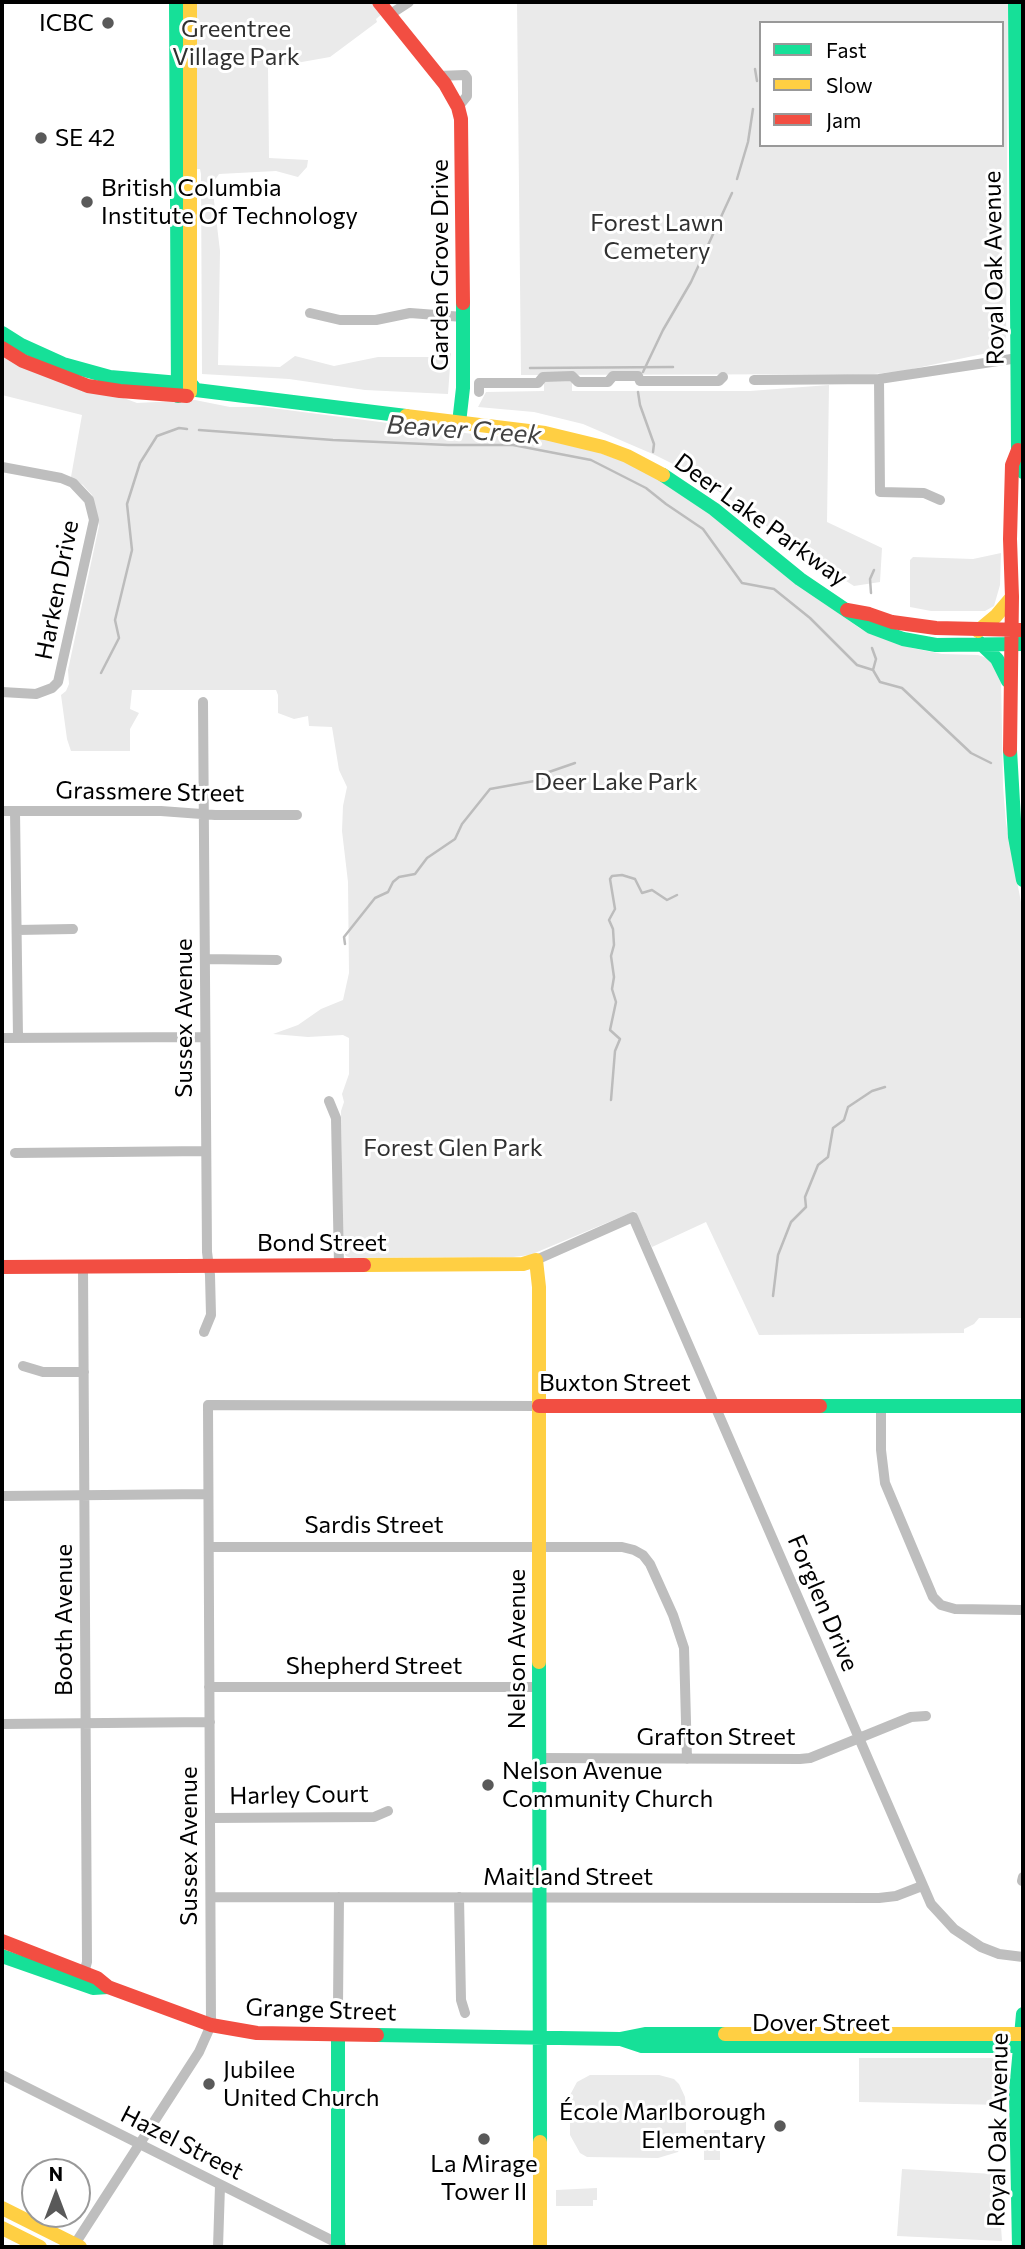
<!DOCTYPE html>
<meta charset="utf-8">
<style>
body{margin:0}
#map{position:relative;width:1025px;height:2249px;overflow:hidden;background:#fff;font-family:Commissioner,sans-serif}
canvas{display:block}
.frame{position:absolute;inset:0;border:4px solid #000;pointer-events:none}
.legend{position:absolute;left:759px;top:21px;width:245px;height:126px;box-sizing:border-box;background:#fff;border:2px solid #999;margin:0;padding:9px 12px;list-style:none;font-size:21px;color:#000}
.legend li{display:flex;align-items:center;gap:14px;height:35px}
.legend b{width:35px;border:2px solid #999}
.north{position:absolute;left:21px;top:2158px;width:70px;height:70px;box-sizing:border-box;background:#fff;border:2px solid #999;border-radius:50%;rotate:0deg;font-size:19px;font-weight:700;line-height:28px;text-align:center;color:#000}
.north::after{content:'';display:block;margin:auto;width:24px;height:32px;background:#595959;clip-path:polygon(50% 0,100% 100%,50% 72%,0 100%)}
</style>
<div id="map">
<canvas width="1025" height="2249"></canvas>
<div class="frame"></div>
<ul class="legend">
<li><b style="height:9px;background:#16e098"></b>Fast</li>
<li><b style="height:9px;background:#ffcf43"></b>Slow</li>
<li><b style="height:9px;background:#f24e42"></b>Jam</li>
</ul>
<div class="north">N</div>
</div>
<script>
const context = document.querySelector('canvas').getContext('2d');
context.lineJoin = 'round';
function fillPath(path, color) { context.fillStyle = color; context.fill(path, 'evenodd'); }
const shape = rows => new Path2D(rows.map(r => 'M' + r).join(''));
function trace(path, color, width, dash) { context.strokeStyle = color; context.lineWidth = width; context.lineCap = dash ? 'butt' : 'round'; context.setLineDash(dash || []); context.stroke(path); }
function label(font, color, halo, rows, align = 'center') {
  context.font = font + ' Commissioner,sans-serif'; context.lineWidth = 6; context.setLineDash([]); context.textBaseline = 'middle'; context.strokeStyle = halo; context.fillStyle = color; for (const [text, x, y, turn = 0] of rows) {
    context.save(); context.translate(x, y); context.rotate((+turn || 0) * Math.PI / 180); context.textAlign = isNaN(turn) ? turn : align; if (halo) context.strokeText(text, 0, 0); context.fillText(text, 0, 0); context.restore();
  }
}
const green = shape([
 [194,2,371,2,382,14,376,19,377,22,330,57,268,68,269,158,308,160,307,167,298,177,276,171,219,174,212,184,220,251,218,365,280,367,295,356,334,366,378,357,441,357,451,353,448,394,365,390,289,379,202,374,201,174,200,169,195,169],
 [517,2,1008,2,1006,349,903,371,874,374,521,375],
 [761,23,1002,23,1002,145,761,145],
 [2,353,137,403,195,400,230,407,264,407,473,434,548,440,591,450,636,466,689,497,788,578,861,629,912,648,942,654,978,655,990,659,1001,678,1003,787,1006,823,1023,913,1021,1318,979,1318,974,1324,964,1329,964,1333,759,1335,706,1222,652,1247,635,1211,530,1255,513,1257,351,1258,346,1256,343,1251,341,1111,344,1102,342,1094,349,1074,349,1038,343,1035,308,1037,273,1034,298,1025,321,1009,343,1000,349,973,348,882,342,831,343,806,347,787,339,770,332,727,309,726,308,716,294,719,278,713,278,695,276,690,132,690,130,709,139,713,130,729,130,751,71,751,67,739,61,695,66,691,69,684,68,670,99,526,92,495,83,485,71,477,82,415,2,395],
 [544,379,572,379,572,391,750,391,829,385,827,522,882,548,880,582,854,586,816,562,699,477,655,455,583,424,534,412,478,407,486,392,544,391],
 [1001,553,1000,585,994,606,985,611,931,611,910,607,910,560,913,557,973,559],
 [859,2058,1004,2058,1004,2105,859,2102],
 [590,2075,659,2075,674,2079,679,2084,685,2097,686,2109,686,2135,678,2152,658,2158,587,2157,580,2153,570,2135,570,2095,577,2082],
 [704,2130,720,2130,720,2160,704,2160],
 [902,2169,994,2174,999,2198,1002,2241,897,2236],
 [597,2188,597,2200,593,2200,593,2206,556,2206,556,2190]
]);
const stream = shape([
 [2,10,3,2],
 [755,69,757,81],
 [737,179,748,142,753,109],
 [530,368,673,367],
 [643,372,663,330,691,282,732,193],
 [638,392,640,405,654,444,653,452],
 [199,430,333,440,448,445,513,445,591,460,646,488,666,504,703,529,742,583,774,589,810,618,857,665,873,670,880,682,902,688,971,753,991,763],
 [871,593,870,579,874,570],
 [872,648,876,659,873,670],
 [101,673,119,638,115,620,132,550,127,504,140,463,157,436,179,428,187,429],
 [345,944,344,937,375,898,388,892,393,882,399,877,415,874,427,858,455,839,462,824,490,789,540,780,546,773,575,763],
 [611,1100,615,1051,620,1039,610,1030,616,1002,612,989,614,977,611,956,614,945,613,929,609,920,615,909,610,879,612,876,622,875,635,879,642,893,652,890,667,900,677,895],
 [773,1296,778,1255,791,1222,806,1207,805,1197,818,1165,828,1157,833,1128,844,1120,848,1107,872,1091,885,1087]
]);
const street = shape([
 [389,15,409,2],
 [438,76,465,75,467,78,467,96,458,107],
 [310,313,340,320,376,320,410,313,463,317],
 [879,379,880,492,924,493,940,500],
 [754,380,879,379,1018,358],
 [479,392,479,383,538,383,543,377,572,376,578,382,608,382,613,376,638,376,640,381,719,381,723,377],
 [2,467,61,478,73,483,89,500,94,520,58,682,52,688,36,694,2,692],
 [203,702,207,1252,210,1275,211,1315,204,1332],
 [2,811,161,811,215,815,297,815],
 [15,811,18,1038],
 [17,930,73,929],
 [205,959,277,960],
 [2,1038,205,1037],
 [329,1101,336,1118,339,1265],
 [15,1153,206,1151],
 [536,1260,633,1217,931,1904,954,1929,981,1947,999,1954,1023,1957],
 [83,1266,87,1962,84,1973],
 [23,1366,43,1372,84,1372],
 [881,1406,881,1450,885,1483,933,1597,941,1605,955,1609,1023,1610],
 [2,1496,208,1494],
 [209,1547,622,1547,634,1550,643,1555,650,1564,673,1615,684,1648,687,1759],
 [209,1687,540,1687],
 [2,1724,210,1722],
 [539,1758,800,1759,810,1758,911,1717,926,1716],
 [210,1818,374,1817,388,1811],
 [1022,1881,1023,1877],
 [211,1897,879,1898,896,1896,922,1886],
 [459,1897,461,2000,465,2013],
 [338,2005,339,1897],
 [2,2075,341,2245],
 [73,2247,199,2052,211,2025,208,1405,539,1406],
 [218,2247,220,2186]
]);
const fast = shape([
 [176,2,178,396],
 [1015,2,1018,450,1023,472],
 [2,333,21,345,63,364,110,377,191,384,196,390,406,416],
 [459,423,463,388,463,303],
 [663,475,714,509,800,579,871,627,903,639,936,645,1023,644],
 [980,643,997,659,1008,681],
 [1010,750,1015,837,1023,880],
 [820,1406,1023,1406],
 [539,1662,540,2142],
 [2,1956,93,1988,108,1987],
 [338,2035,338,2247],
 [377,2035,620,2039,645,2034,725,2034],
 [621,2039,642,2046,1023,2046],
 [1019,2247,1016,2092,1023,2014]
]);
const slow = shape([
 [190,2,190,392],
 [406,416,545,433,603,447,627,456,663,475],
 [978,631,996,616,1012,597],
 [364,1265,523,1264,536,1260,539,1287,539,1662],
 [725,2034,1023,2034],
 [540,2142,540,2247],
 [2,2208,80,2247],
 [2,2228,40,2247]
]);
const jam = shape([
 [379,2,445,84,458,107,461,119,463,303],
 [2,348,23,361,88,386,120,391,187,396],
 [847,610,869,614,892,622,936,628,1023,630],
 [1010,750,1012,597,1010,539,1012,465,1018,450],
 [2,1267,364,1265],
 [539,1406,820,1406],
 [2,1941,97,1978,108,1987,211,2025,257,2033,377,2035]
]);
const markers = [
 [108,23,7,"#595959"],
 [41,138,7,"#595959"],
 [87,202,7,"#595959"],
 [488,1785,7,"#595959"],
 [209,2084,7,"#595959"],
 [780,2126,7,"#595959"],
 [484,2139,7,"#595959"]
];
const poiNames = [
 ["ICBC",94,23,"right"],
 ["SE 42",55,138],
 ["British Columbia",101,188],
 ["Institute Of Technology",101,216],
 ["Nelson Avenue",502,1771],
 ["Community Church",502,1799],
 ["Jubilee",223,2070],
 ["United Church",223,2098],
 ["École Marlborough",766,2112,"right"],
 ["Elementary",766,2140,"right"],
 ["La Mirage",484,2164,"center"],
 ["Tower II",484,2192,"center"]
];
const parkNames = [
 ["Greentree",236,29],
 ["Village Park",236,57],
 ["Forest Lawn",657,223],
 ["Cemetery",657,251],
 ["Deer Lake Park",616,782],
 ["Forest Glen Park",453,1148]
];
const streetNames = [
 ["Garden Grove Drive",440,265,-90],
 ["Royal Oak Avenue",994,268,-91],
 ["Deer Lake Parkway",761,520,36],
 ["Harken Drive",57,590,-79],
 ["Grassmere Street",150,792,1],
 ["Sussex Avenue",184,1018,-90],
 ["Bond Street",322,1243],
 ["Buxton Street",615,1383],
 ["Sardis Street",374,1525],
 ["Forglen Drive",823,1603,67],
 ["Booth Avenue",64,1620,-90],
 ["Nelson Avenue",517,1649,-90],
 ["Shepherd Street",374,1666],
 ["Grafton Street",716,1737],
 ["Harley Court",299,1795,-1],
 ["Sussex Avenue",189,1846,-90],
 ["Maitland Street",568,1877],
 ["Grange Street",321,2010,2],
 ["Dover Street",821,2023],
 ["Royal Oak Avenue",998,2130,-89],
 ["Hazel Street",182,2143,27]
];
const waterNames = [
 ["Beaver Creek",464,430,4]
];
fillPath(green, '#eaeaea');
trace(stream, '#bcbcbc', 2.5);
trace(street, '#bebebe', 10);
trace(fast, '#16e098', 14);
trace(slow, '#ffcf43', 14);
trace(jam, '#f24e42', 14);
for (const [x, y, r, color] of markers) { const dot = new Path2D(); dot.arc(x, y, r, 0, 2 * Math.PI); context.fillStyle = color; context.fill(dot); trace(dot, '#fff', 2.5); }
label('24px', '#000', '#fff', poiNames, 'left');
label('24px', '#303030', '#fff', parkNames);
label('24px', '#000', '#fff', streetNames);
label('italic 26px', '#414141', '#fff', waterNames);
</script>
